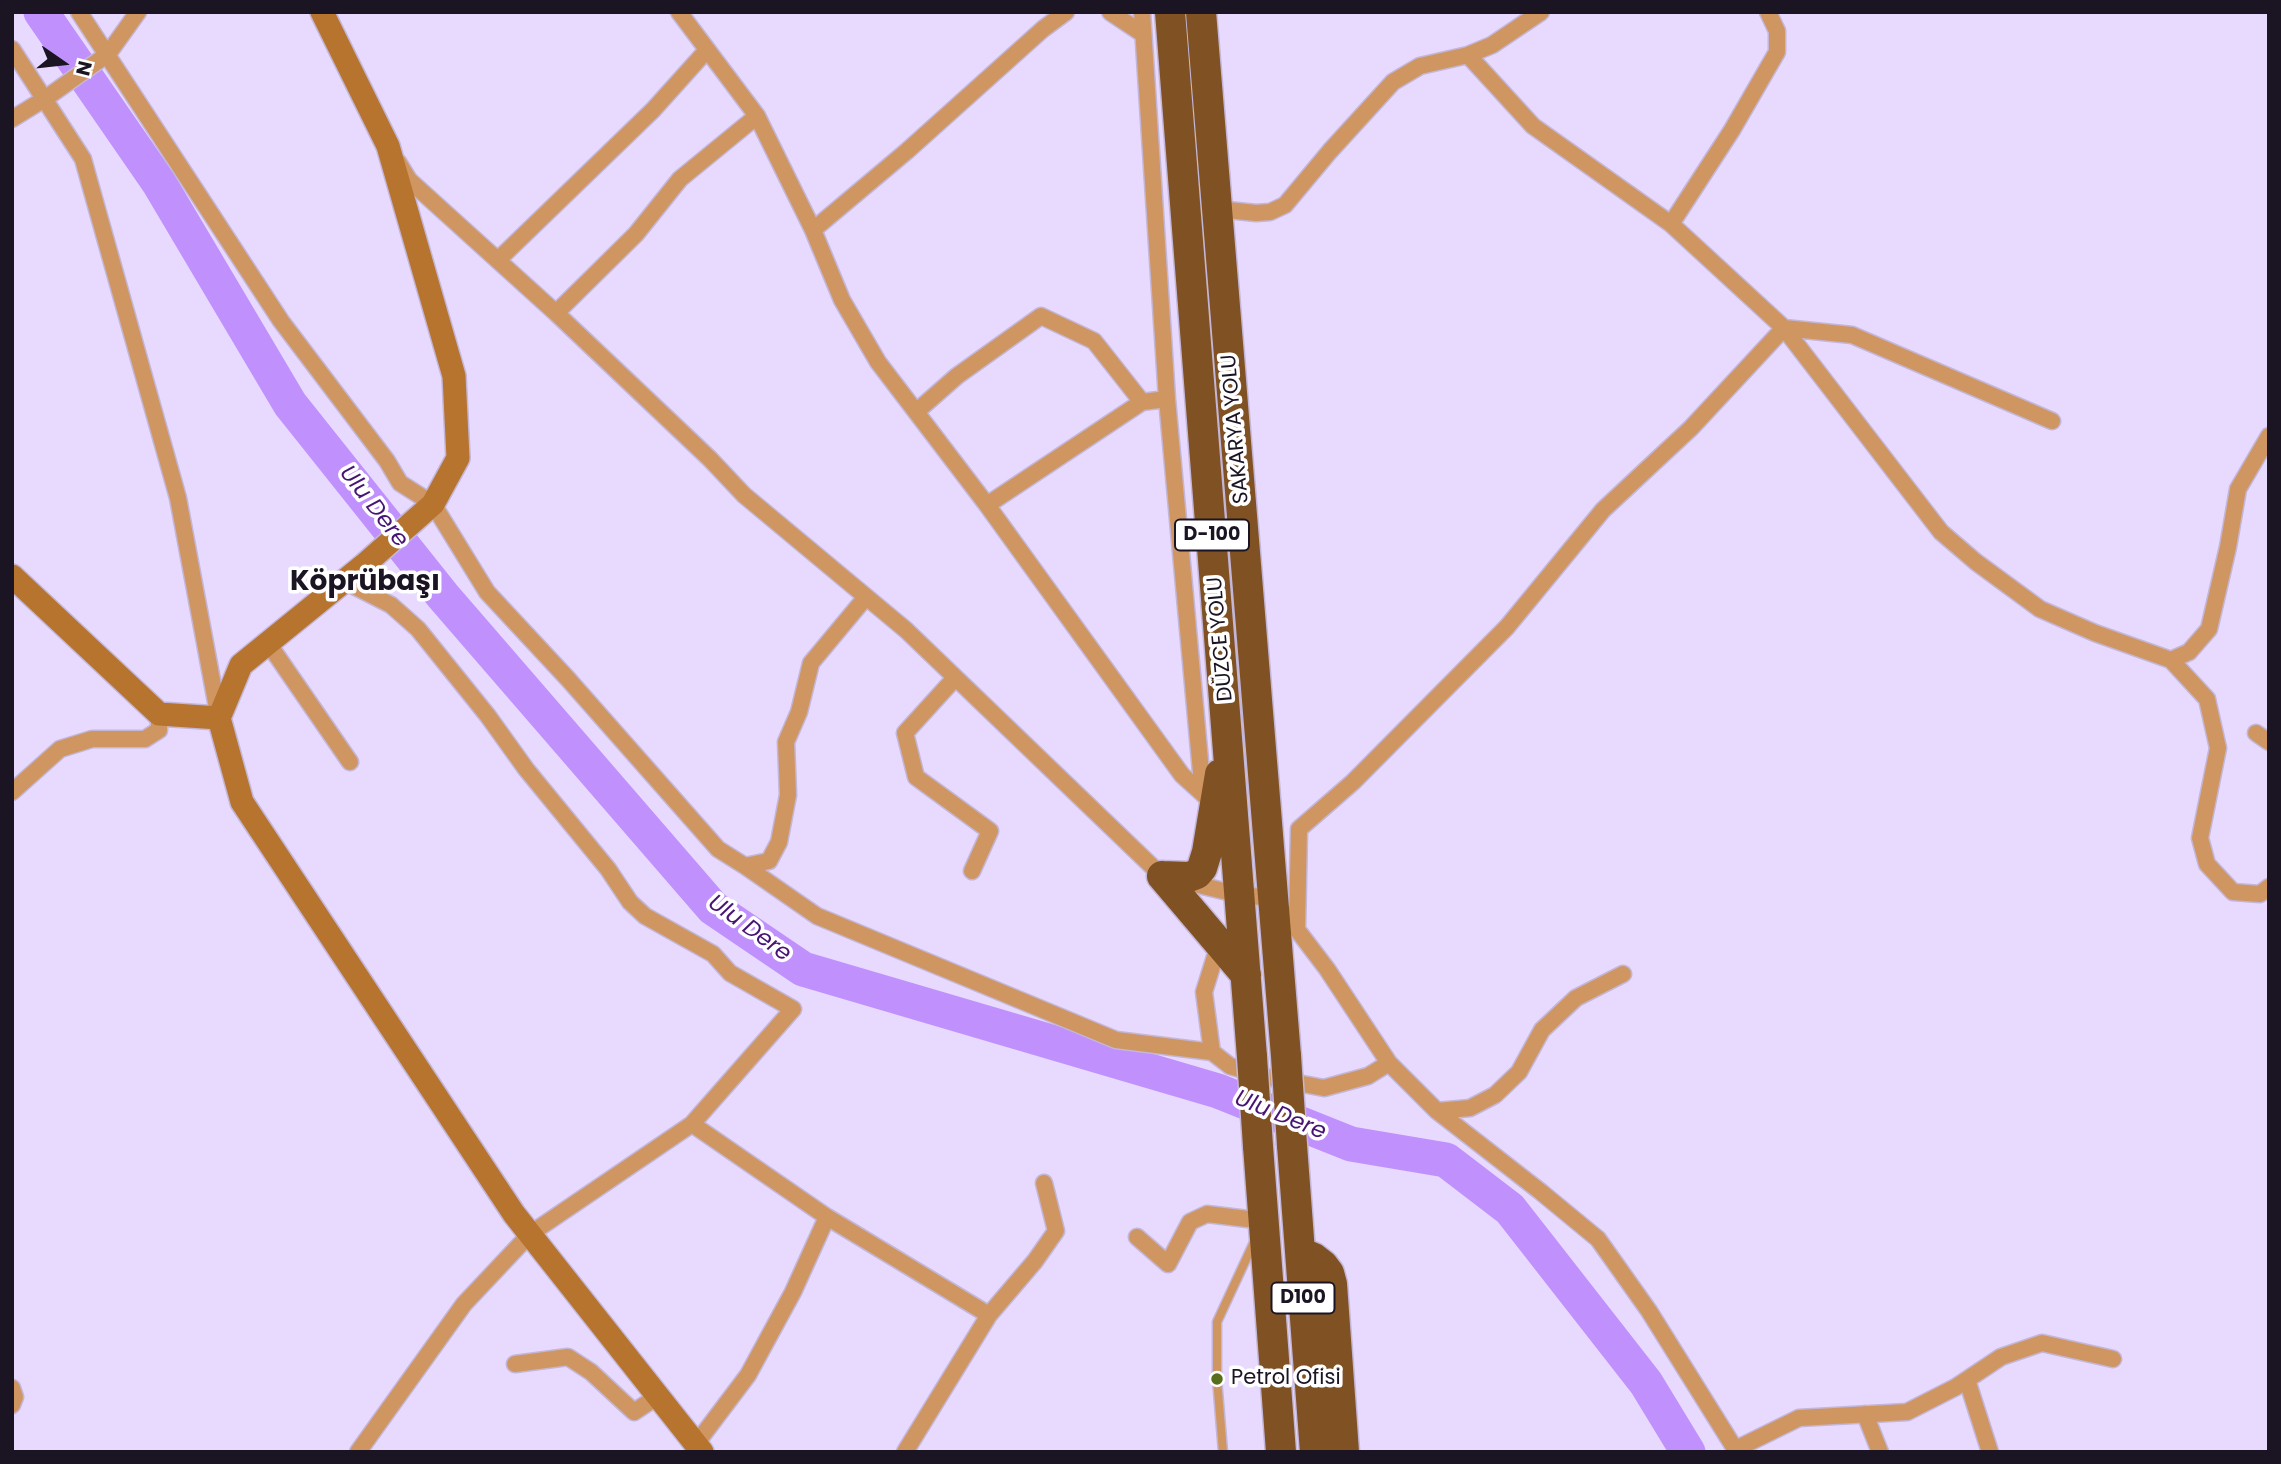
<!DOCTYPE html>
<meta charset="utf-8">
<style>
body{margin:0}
#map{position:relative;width:2281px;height:1464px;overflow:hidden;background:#e8dafe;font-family:Poppins,sans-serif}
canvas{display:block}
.frame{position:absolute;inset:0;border:14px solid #1a1423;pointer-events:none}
.north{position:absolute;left:28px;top:28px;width:70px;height:70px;-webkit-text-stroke:5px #fff;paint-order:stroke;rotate:104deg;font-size:19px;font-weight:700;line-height:28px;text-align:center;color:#1a1423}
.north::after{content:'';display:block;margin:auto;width:24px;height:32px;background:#1a1423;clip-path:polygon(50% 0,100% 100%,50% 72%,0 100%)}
</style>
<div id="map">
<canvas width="2281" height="1464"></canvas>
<div class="frame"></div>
<div class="north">N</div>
</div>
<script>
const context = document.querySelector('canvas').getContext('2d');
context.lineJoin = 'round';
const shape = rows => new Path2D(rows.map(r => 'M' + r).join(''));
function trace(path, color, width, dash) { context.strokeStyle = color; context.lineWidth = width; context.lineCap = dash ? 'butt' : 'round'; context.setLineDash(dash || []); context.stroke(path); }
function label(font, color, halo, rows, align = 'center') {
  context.font = font + ' Poppins,sans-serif'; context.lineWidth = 7; context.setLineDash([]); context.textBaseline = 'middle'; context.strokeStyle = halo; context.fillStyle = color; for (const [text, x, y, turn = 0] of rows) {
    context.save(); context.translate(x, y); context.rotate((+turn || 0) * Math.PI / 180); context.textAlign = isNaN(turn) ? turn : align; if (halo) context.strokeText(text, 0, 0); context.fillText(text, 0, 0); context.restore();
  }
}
const river = shape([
 [41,12,159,183,290,404,443,596,713,908,803,969,1218,1091,1351,1144,1446,1160,1510,1209,1646,1383,1688,1452]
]);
const lane = shape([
 [1223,1452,1217,1379,1217,1322,1255,1240]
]);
const street = shape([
 [79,12,281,321,387,461,400,483,433,504,487,592,568,679,718,849,745,866,769,861,779,842,788,795,786,742,799,712,811,663,866,597],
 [679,12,757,116,813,230,842,300,878,362,987,505,1182,775,1203,794],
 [1110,12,1143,34],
 [1142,12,1167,399,1203,794,1206,797],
 [1768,12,1777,31,1777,52,1732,130,1671,224,1784,328,1941,532,1976,562,2040,609,2095,633,2171,660,2207,699,2218,748,2200,838,2207,864,2233,892,2260,894,2269,887],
 [12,49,83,159,178,498,219,718],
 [1468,55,1533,126,1671,224],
 [12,119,46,98,108,54,138,12],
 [398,162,409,180,556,313,710,459,744,495,906,630,1162,876,1240,895,1273,898,1327,969,1389,1063,1437,1111,1541,1192,1598,1239,1649,1311,1737,1452],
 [1218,209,1256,213,1270,212,1285,205,1330,151,1393,82,1420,66,1468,55,1492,45,1541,12],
 [813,230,907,151,1043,29,1066,12],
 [499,259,653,110,707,50],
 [556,313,636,234,680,179,757,116],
 [916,412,957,376,1041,316,1094,341,1142,402],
 [987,505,1142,402,1167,399],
 [344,581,391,605,418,629,488,716,526,769,608,869,630,902,645,916,713,954,730,973,793,1009,692,1124,827,1217,989,1315,905,1452],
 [268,643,350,762],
 [2171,660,2189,652,2209,629,2228,547,2238,489,2269,436],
 [955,678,905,733,916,777,990,831,972,871],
 [2256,733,2269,742],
 [12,792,60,749,92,739,145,739,159,730,159,714],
 [745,866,817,916,1116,1040,1212,1052,1230,1066,1266,1077,1324,1088,1368,1076,1389,1063],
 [1297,928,1299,829,1353,782,1507,627,1603,510,1691,428,1784,328,1852,335,2052,421],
 [1212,1052,1204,992,1219,944],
 [1437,1111,1470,1108,1495,1095,1519,1072,1542,1030,1576,998,1623,974],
 [1137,1237,1168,1264,1190,1222,1207,1214,1264,1221],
 [989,1315,1035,1261,1056,1231,1044,1183],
 [515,1364,568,1357,591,1372,634,1412,658,1396],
 [1967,1380,1990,1452],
 [12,1388,15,1397,12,1405],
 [1865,1414,1880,1452],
 [696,1444,748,1375,793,1292,827,1217],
 [1736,1449,1799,1418,1907,1412,1956,1387,2001,1357,2042,1343,2113,1359],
 [358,1452,464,1304,530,1234,692,1124]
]);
const secondary = shape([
 [322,12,388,146,454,376,458,458,433,504,364,565,241,665,219,718,242,802,514,1214,702,1452],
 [12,576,159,714,219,718]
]);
const highway = shape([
 [1170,12,1252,1057],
 [1201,12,1286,1056],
 [1162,876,1189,877,1197,874,1202,868,1207,852,1220,774],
 [1162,876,1246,975],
 [1292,1145,1315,1452],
 [1258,1146,1281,1452],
 [1300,1252,1314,1258,1323,1265,1329,1273,1332,1284,1344,1452]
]);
const highwayBridge = shape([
 [1286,1056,1292,1145],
 [1252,1057,1258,1146]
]);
const markers = [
 [1217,1379,7,"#596e1d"]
];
const shields = [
 [1212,535,74],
 [1303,1298,63]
];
const shieldNames = [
 ["D-100",1212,535],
 ["D100",1303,1298]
];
const streetNames = [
 ["SAKARYA YOLU",1236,429,-95],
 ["DÜZCE YOLU",1221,639,-95]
];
const poiNames = [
 ["Petrol Ofisi",1231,1379]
];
const waterNames = [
 ["Ulu Dere",373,507,52],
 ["Ulu Dere",749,929,36],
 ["Ulu Dere",1280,1116,22]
];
const districtNames = [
 ["Köprübaşı",365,583]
];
trace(river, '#c091fd', 35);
trace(lane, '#c3b6d7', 11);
trace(street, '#c3b6d7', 19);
trace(secondary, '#c3b6d7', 26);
trace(highway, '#c3b6d7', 33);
trace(lane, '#d09661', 8);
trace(street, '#d09661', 16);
trace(secondary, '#b7742e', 23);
trace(highway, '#805223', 30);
trace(highwayBridge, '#c3b6d7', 33, []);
trace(highwayBridge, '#805223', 30);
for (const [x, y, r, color] of markers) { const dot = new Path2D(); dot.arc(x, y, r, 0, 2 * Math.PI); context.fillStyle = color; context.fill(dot); trace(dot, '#fff', 2.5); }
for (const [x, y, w] of shields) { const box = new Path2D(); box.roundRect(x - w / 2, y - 15.5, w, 31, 5); context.fillStyle = '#fff'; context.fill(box); trace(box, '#1a1423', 2); }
label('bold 19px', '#1a1423', null, shieldNames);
label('21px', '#1a1423', '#fff', streetNames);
label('21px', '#1a1423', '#fff', poiNames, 'left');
label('italic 23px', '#471474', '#fff', waterNames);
label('bold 28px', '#1a1423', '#fff', districtNames);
</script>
